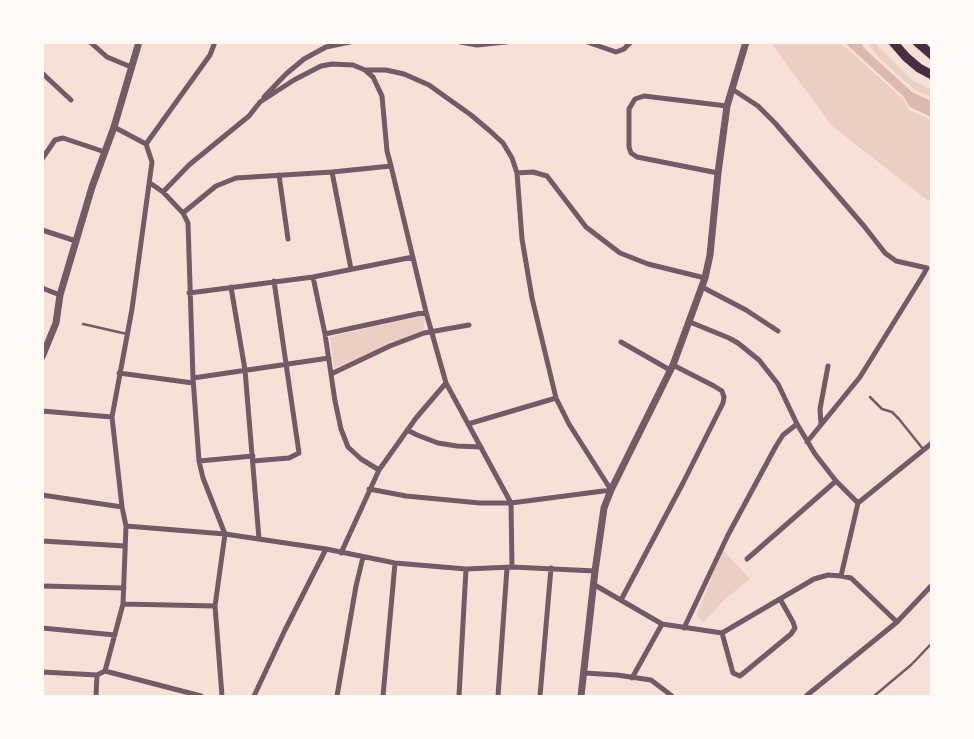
<!DOCTYPE html>
<style>
body{margin:0}
#map{position:relative;width:974px;height:739px;overflow:hidden;background:#f7e1d7;font-family:"Roboto Condensed",sans-serif}
canvas{display:block}
.frame{position:absolute;inset:0;border:44px solid #fffaf5;pointer-events:none}
</style>
<div id="map">
<canvas width="974" height="739"></canvas>
<div class="frame"></div>
</div>
<script>
const context = document.querySelector('canvas').getContext('2d');
context.lineJoin = 'round';
function fillPath(path, color) { context.fillStyle = color; context.fill(path, 'evenodd'); }
const shape = rows => new Path2D(rows.map(r => 'M' + r).join(''));
function trace(path, color, width, dash) { context.strokeStyle = color; context.lineWidth = width; context.lineCap = dash ? 'butt' : 'round'; context.setLineDash(dash || []); context.stroke(path); }
const green = shape([
 [771,43,841,43,903,99,909,110,931,120,931,201,927,200,832,126],
 [867,43,875,43,912,80,931,90,931,97,915,90,880,59],
 [426,314,423,332,334,368,330,337],
 [723,550,750,579,724,600,704,622,698,618,697,613]
]);
const water = shape([
 [845,43,861,43,865,49,912,92,931,101,931,117,910,107,903,96]
]);
const service = shape([
 [83,324,127,334],
 [870,397,882,409,892,412,899,419,923,449],
 [874,696,911,665,932,643]
]);
const minor = shape([
 [90,42,107,57,131,67],
 [460,42,477,45,506,42],
 [587,42,616,52,624,49,631,42],
 [365,70,386,70,404,74,429,85,471,115,490,131,503,143,512,158,517,173,522,239,532,298,556,398,569,424,611,490,511,503,480,503,406,496,369,489],
 [42,73,71,100],
 [732,89,758,106,775,123,864,226,885,253,896,261,927,268,922,277,860,377,807,442],
 [264,97,286,74,304,59,326,47,350,42],
 [146,144,210,55,215,42],
 [42,159,55,140,63,138,105,152],
 [332,172,351,269],
 [517,173,533,172,547,176,586,227,620,253,648,264,705,278],
 [718,173,637,157,631,153,629,147,629,109,635,99,644,96,727,106],
 [279,175,288,239],
 [150,183,163,192,183,213,188,223,193,378,199,461,203,478,225,534,215,606,222,696],
 [163,192,189,165,249,116,260,102,294,80,321,66,332,64,353,65,365,70,373,77,382,96,387,151,391,166,426,312,446,383,511,503,512,567],
 [183,213,216,186,236,178,332,172,391,166],
 [42,230,76,241],
 [313,277,325,334,335,401,341,429,348,447,361,459,379,470],
 [231,287,245,370,259,539],
 [702,287,746,310,778,331],
 [42,288,60,295],
 [189,293,313,277,413,257],
 [690,322,729,338,738,343,759,360,778,384,797,424,815,454,836,481,858,503],
 [325,334,426,312],
 [621,342,670,370],
 [119,373,193,383],
 [331,374,390,346,424,333,469,325],
 [193,378,329,358],
 [42,411,112,417],
 [468,424,556,398],
 [821,424,820,409,828,366],
 [407,430,417,435,438,443,457,446,481,447],
 [199,461,253,456],
 [253,461,289,458,299,453,274,281],
 [42,495,122,507],
 [858,503,932,443],
 [126,526,225,534,326,549,395,563,466,569,512,567,595,571],
 [42,541,125,546],
 [341,553,379,470,416,418,446,383],
 [747,559,836,481],
 [841,576,858,503],
 [593,584,662,624,722,633,814,579,828,575,841,576,851,578,897,622],
 [42,586,124,588],
 [621,600,683,483,723,403,724,397,722,391,714,386,673,365],
 [123,604,215,606],
 [42,628,115,635],
 [684,628,728,535,776,446,783,435,797,424],
 [722,633,733,673,740,676,791,634,795,628,793,622,780,599],
 [105,671,201,696],
 [42,672,97,675],
 [584,673,617,675,651,680,672,696],
 [632,678,662,624],
 [96,696,97,675,105,671,123,604,126,526,122,507,112,417,132,309,152,162,146,144,114,127],
 [254,696,285,630,326,549],
 [337,696,356,586,363,557],
 [383,696,395,563],
 [459,696,466,569],
 [498,696,507,568],
 [540,696,551,568],
 [806,696,897,622,932,585]
]);
const tertiary = shape([
 [42,357,56,323,60,295,92,187,114,127,139,42],
 [581,696,595,571,604,508,611,490,673,365,705,278,710,255,718,173,727,106,746,42]
]);
const primary = shape([
 [893,42,906,57,919,68,932,75],
 [917,42,932,55]
]);
fillPath(green, '#ebcfc5');
fillPath(water, '#dcb8b0');
trace(service, '#755966', 2.5);
trace(minor, '#755966', 5);
trace(tertiary, '#755966', 7);
trace(primary, '#4a2c40', 9);
</script>
